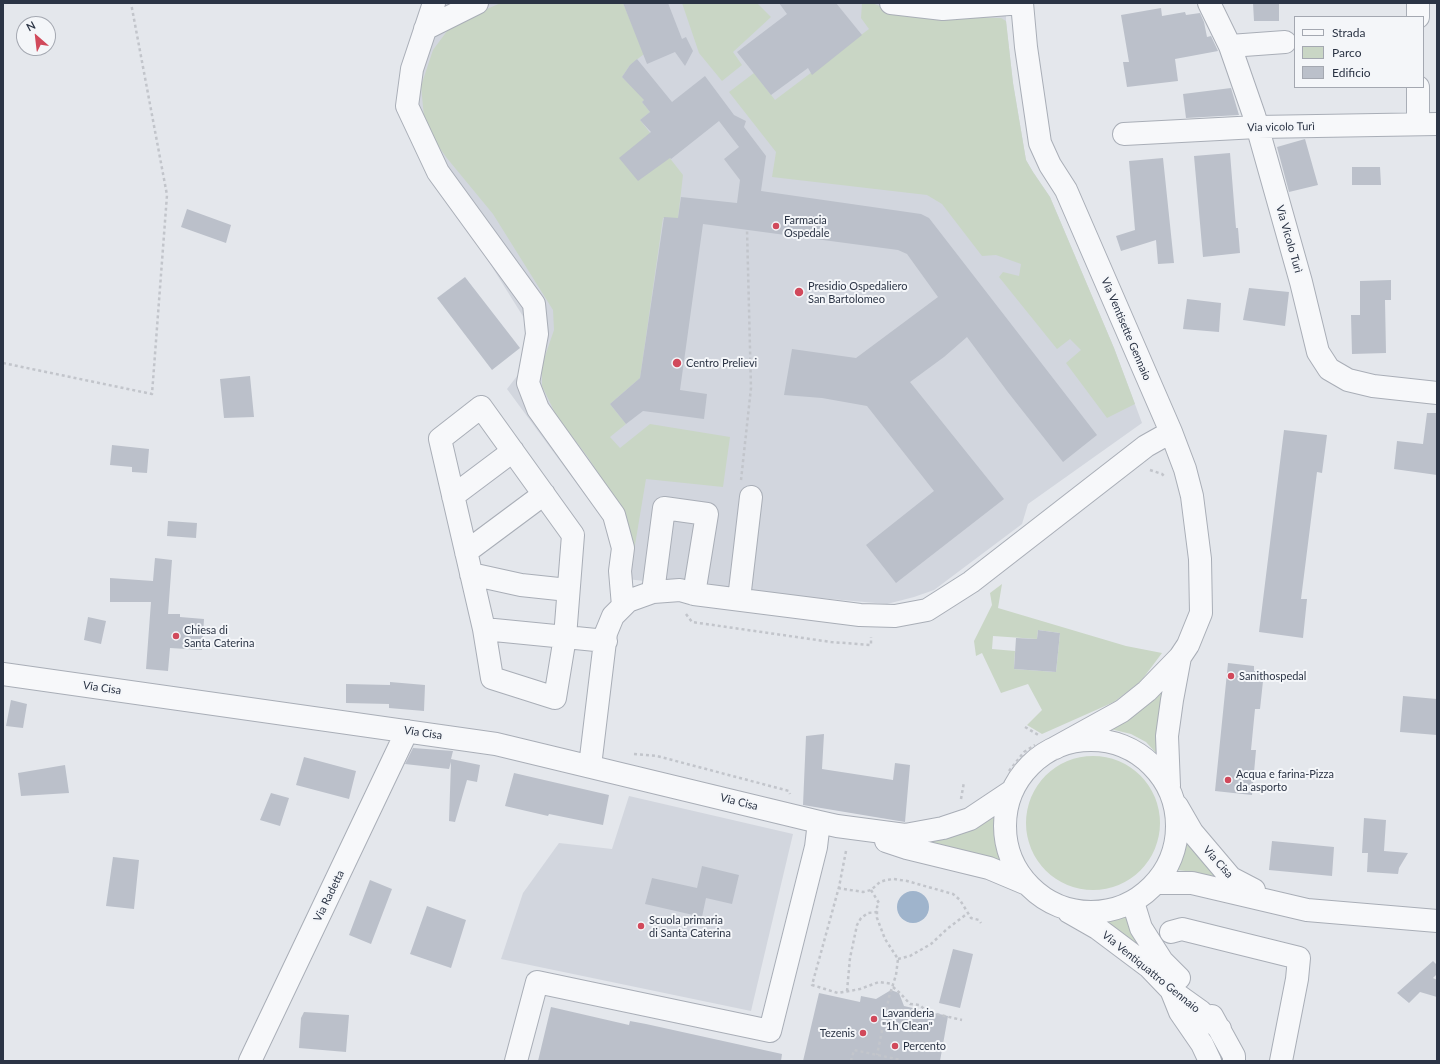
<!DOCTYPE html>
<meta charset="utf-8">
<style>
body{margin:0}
#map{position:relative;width:1440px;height:1064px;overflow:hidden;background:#e4e7ec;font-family:Lato,sans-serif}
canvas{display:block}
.frame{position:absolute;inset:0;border:4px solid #2b3445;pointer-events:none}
.legend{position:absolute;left:1294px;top:16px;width:130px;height:72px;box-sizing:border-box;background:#f4f6f9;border:1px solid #a4a8b1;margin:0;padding:5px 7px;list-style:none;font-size:12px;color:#2b3445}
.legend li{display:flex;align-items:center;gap:8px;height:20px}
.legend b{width:20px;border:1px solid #a4a8b1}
.north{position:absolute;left:16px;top:16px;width:40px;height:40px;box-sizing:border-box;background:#f4f6f9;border:1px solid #a4a8b1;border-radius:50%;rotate:332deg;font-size:11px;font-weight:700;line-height:16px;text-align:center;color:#2b3445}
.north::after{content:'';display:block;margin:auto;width:14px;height:18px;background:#d1495b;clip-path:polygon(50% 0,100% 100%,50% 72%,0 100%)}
</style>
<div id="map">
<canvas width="1440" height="1064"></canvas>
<div class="frame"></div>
<ul class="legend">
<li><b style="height:5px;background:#f7f8fa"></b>Strada</li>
<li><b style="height:11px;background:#c9d6c5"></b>Parco</li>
<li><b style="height:11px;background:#bbc0ca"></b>Edificio</li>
</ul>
<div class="north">N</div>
</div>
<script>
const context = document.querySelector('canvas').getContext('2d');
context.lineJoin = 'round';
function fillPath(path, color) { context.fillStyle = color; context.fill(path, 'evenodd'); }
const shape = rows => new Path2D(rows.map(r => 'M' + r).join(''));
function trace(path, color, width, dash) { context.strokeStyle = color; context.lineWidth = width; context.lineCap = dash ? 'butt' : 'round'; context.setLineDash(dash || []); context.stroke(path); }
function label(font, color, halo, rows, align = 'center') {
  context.font = font + ' Lato,sans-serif'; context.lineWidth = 4; context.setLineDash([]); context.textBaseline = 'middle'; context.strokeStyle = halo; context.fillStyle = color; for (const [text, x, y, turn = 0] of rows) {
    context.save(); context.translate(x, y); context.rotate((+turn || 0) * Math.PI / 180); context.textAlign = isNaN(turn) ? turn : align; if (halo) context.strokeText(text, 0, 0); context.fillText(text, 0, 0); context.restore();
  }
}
const built = shape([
 [427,3,1006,3,1006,21,1013,83,1026,160,1033,172,1050,197,1114,348,1142,423,1028,504,1022,524,934,590,914,597,887,604,696,587,627,579,609,574,612,550,609,519,585,495,507,389,541,345,403,125,400,84],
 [629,796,793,834,751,1011,501,959,523,893,559,843,612,849]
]);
const green = shape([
 [501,3,623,3,644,54,630,65,622,77,627,82,651,94,642,102,650,112,640,120,683,175,678,218,663,218,640,378,610,404,626,424,610,437,620,448,650,424,730,437,723,487,646,479,631,569,620,506,587,456,556,415,542,386,542,365,554,330,553,310,493,214,446,157,425,127,421,86,433,50,453,23],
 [682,3,757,3,771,17,733,52,742,65,722,81,699,53],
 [862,3,872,3,890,10,936,20,961,17,1001,18,1006,21,1013,83,1026,160,1033,172,1050,197,1114,348,1135,404,1107,418,1066,363,1081,350,1070,339,1057,349,999,277,1003,272,1019,276,1021,264,996,255,982,256,942,204,927,195,772,177,776,152,729,92,754,73,775,100,869,29,861,18],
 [1002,584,998,608,1126,646,1162,653,1141,681,1114,702,1042,734,1027,725,1042,710,1028,684,1001,693,982,653,976,656,974,641,992,605,990,593],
 [1038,630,1060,633,1056,672,1014,669,1015,651,992,649,993,636,1037,639],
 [1171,675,1157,754,1146,742,1131,734,1106,728],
 '1026 823a67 67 0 1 1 134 0a67 67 0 1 1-134 0Z',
 [996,807,995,818,996,835,1001,851,1009,869,909,843],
 [1188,841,1228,884,1194,872,1177,870],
 [1130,912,1152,956,1098,921]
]);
const water = shape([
 '897 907a16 16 0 1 1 32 0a16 16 0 1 1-32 0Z'
]);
const building = shape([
 [623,3,668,3,682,39,686,37,693,51,685,66,675,52,647,64],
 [779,3,836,3,862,35,812,75,808,68,771,95,737,52,787,14],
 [1253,3,1279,3,1279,21,1254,21],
 [1161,8,1162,16,1185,12,1186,15,1200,13,1204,22,1207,37,1211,36,1218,51,1175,59,1178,81,1127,87,1123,62,1129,62,1121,15],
 [637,59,672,102,705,76,734,115,746,121,744,127,766,156,761,191,921,214,929,218,1097,435,1063,462,1007,391,967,337,944,357,910,382,1004,499,896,583,866,545,934,491,867,406,822,398,784,395,792,349,856,358,938,297,907,254,898,250,703,224,680,390,707,394,704,419,643,411,626,424,610,404,640,378,664,217,678,218,681,197,737,203,740,180,724,159,739,147,719,121,671,159,670,158,638,181,619,158,651,132,640,120,650,112,642,102,644,100,622,77,630,65],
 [1231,88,1239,115,1186,118,1183,94],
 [1305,139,1318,185,1289,192,1277,147],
 [1230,153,1236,228,1238,228,1240,253,1203,257,1194,156],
 [1163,158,1174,263,1158,264,1156,240,1121,251,1116,236,1135,230,1129,161],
 [1352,167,1380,167,1381,185,1352,185],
 [187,209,231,225,226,243,181,227],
 [465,277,520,348,492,370,437,298],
 [1391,280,1391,300,1385,300,1386,353,1352,354,1351,315,1360,315,1360,281],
 [1249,288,1289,292,1285,326,1243,320],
 [1187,299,1221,303,1219,332,1183,329],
 [250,376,254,417,224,418,220,379],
 [1427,413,1437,413,1437,475,1394,469,1397,441,1423,444],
 [1284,430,1327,435,1322,473,1317,472,1301,599,1307,599,1303,638,1259,632],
 [112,445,149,449,147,473,132,472,132,467,110,465],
 [168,521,197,523,196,538,167,536],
 [155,558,172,560,168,614,180,614,180,617,204,619,202,650,170,648,168,671,146,669,151,602,110,602,110,578,153,581],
 [88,617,106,621,101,644,84,640],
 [1038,630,1060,633,1056,672,1014,669,1016,638,1037,639],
 [1228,663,1254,666,1254,671,1264,672,1260,709,1255,709,1251,750,1256,750,1252,795,1215,791],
 [390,682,425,685,424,711,389,708,389,704,346,703,346,684,390,685],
 [1403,696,1437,699,1437,735,1400,732],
 [11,700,27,704,23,728,6,726],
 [824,734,822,769,893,780,895,763,910,765,905,822,803,805,806,736],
 [413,748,453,751,451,759,480,765,477,782,467,780,455,822,449,821,451,762,449,769,405,764],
 [304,757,356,771,349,799,296,785],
 [65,765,69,793,21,796,18,773],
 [514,773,609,795,603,825,549,814,548,816,505,806],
 [271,793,289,798,280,826,260,820],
 [1364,818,1386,820,1384,851,1408,853,1399,868,1398,874,1367,872,1368,853,1362,853],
 [1272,841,1334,847,1332,876,1269,870],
 [113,857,139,860,134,909,106,906],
 [702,866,739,875,732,904,706,898,702,917,645,904,652,878,697,888],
 [370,880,392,889,371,944,349,935],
 [427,906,466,920,451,968,410,954],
 [953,949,973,954,960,1008,939,1003],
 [1433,961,1437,965,1437,974,1433,978,1437,980,1437,997,1420,992,1409,1003,1397,993],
 [891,990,899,993,904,1006,948,1016,940,1061,803,1061,819,993,860,1002,861,996,876,999],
 [551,1007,629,1025,630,1021,646,1024,782,1054,781,1061,538,1061],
 [304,1012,349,1015,346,1052,299,1048,301,1018]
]);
const path = shape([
 [3,363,152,394,167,195,131,3],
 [1150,470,1162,474,1165,477],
 [741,480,751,388,747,229],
 [686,614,692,622,831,642,871,645,871,637],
 [1025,727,1040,736],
 [634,754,657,756,789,791,790,794],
 [1009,771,1024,752,1035,745],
 [961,799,964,782],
 [846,851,839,887,812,985,838,993,860,989,879,982,893,984],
 [838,888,863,892,871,890,880,882,886,880,894,879,907,881,953,894,960,900,971,918,979,920,981,923],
 [871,890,879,903,877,907,877,918,885,939,898,959,896,975,889,997,877,1055],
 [898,959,910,956,931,944,947,929,968,913],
 [893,987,900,993,910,1004,920,1005,927,1012,962,1020],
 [847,991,850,958,857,925,861,918,868,913,877,912],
 [851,1061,854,1050,901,1060,901,1061]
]);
const minor = shape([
 [434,3,412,69,407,106,438,172,534,304,537,334,528,383,538,409,614,515,623,548,620,571,623,606],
 [891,3,943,9,1022,3,1026,47,1040,143,1050,165,1066,190,1171,432,1185,469,1192,496,1200,559,1201,613,1188,645,1180,657,1147,691,1122,711,1055,748],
 [1209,3,1230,46,1254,115,1301,282,1318,352,1329,369,1348,380,1373,386,1437,393],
 [1418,3,1418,17],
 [425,29,477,3],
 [1230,46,1285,42],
 [1418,87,1418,124],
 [1124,134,1257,127,1437,124],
 [481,407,573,535,565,637,555,698,492,678,484,629,440,439,481,407],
 [453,496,513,451],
 [466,552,544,494],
 [471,574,521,585,568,590],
 [653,592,664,508,707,514,694,594],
 [739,599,751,497],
 [484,629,606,641],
 [3,674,496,744,819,822,837,826,905,835,943,828,970,819,1012,791],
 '1005 826a86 86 0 1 1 172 0a86 86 0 1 1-172 0Z',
 [590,766,606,633,613,616,628,601,653,592,680,590,694,594,860,615,895,616,927,610,971,582,1146,446,1171,432],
 [1169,786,1167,736,1172,700,1180,657],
 [1177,806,1192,832,1231,878,1254,890],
 [886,841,907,848,989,868,1027,884],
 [1156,883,1192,883,1307,910,1437,921],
 [1133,902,1141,928,1162,961,1179,978],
 [1069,912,1097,928,1149,967,1172,991,1200,1011,1220,1029],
 [1171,932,1182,929,1299,958,1297,979,1281,1061],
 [1172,992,1180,1012,1202,1044,1210,1061],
 [1212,1016,1234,1056,1234,1061],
 [250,1061,407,731],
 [516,1061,537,982,770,1031,816,847,819,822]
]);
const markers = [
 [776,226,4,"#d1495b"],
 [799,292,5,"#d1495b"],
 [677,363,5,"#d1495b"],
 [176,636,4,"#d1495b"],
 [1231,676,4,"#d1495b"],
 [1228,780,4,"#d1495b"],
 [641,926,4,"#d1495b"],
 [874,1019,4,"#d1495b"],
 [863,1033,4,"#d1495b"],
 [895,1046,4,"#d1495b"]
];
const streetNames = [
 ["Via vicolo Turì",1281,127,-1],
 ["Via Vicolo Turì",1289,239,74],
 ["Via Ventisette Gennaio",1126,329,67],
 ["Via Cisa",102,688,8],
 ["Via Cisa",423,733,8],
 ["Via Cisa",739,802,14],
 ["Via Cisa",1218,862,48],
 ["Via Radetta",329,896,-64],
 ["Via Ventiquattro Gennaio",1151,972,39]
];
const poiNames = [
 ["Farmacia",784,220],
 ["Ospedale",784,233],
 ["Presidio Ospedaliero",808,286],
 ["San Bartolomeo",808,299],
 ["Centro Prelievi",686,363],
 ["Chiesa di",184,630],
 ["Santa Caterina",184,643],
 ["Sanithospedal",1239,676],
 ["Acqua e farina-Pizza",1236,774],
 ["da asporto",1236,787],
 ["Scuola primaria",649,920],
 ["di Santa Caterina",649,933],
 ["Lavanderia",882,1013],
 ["\"1h Clean\"",882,1026],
 ["Tezenis",855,1033,"right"],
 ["Percento",903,1046]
];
fillPath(built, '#d2d6de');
fillPath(green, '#c9d6c5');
fillPath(water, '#9fb4cc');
fillPath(building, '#bbc0ca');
trace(minor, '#a9aeb7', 24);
trace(path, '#c2c5cb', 2.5, [3, 3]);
trace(minor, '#f7f8fa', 22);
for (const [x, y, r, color] of markers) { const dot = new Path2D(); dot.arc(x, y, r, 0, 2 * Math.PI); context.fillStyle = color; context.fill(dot); trace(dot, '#f4f6f9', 1.5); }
label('11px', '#2b3445', '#f4f6f9', streetNames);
label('11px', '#2b3445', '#f4f6f9', poiNames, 'left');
</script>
